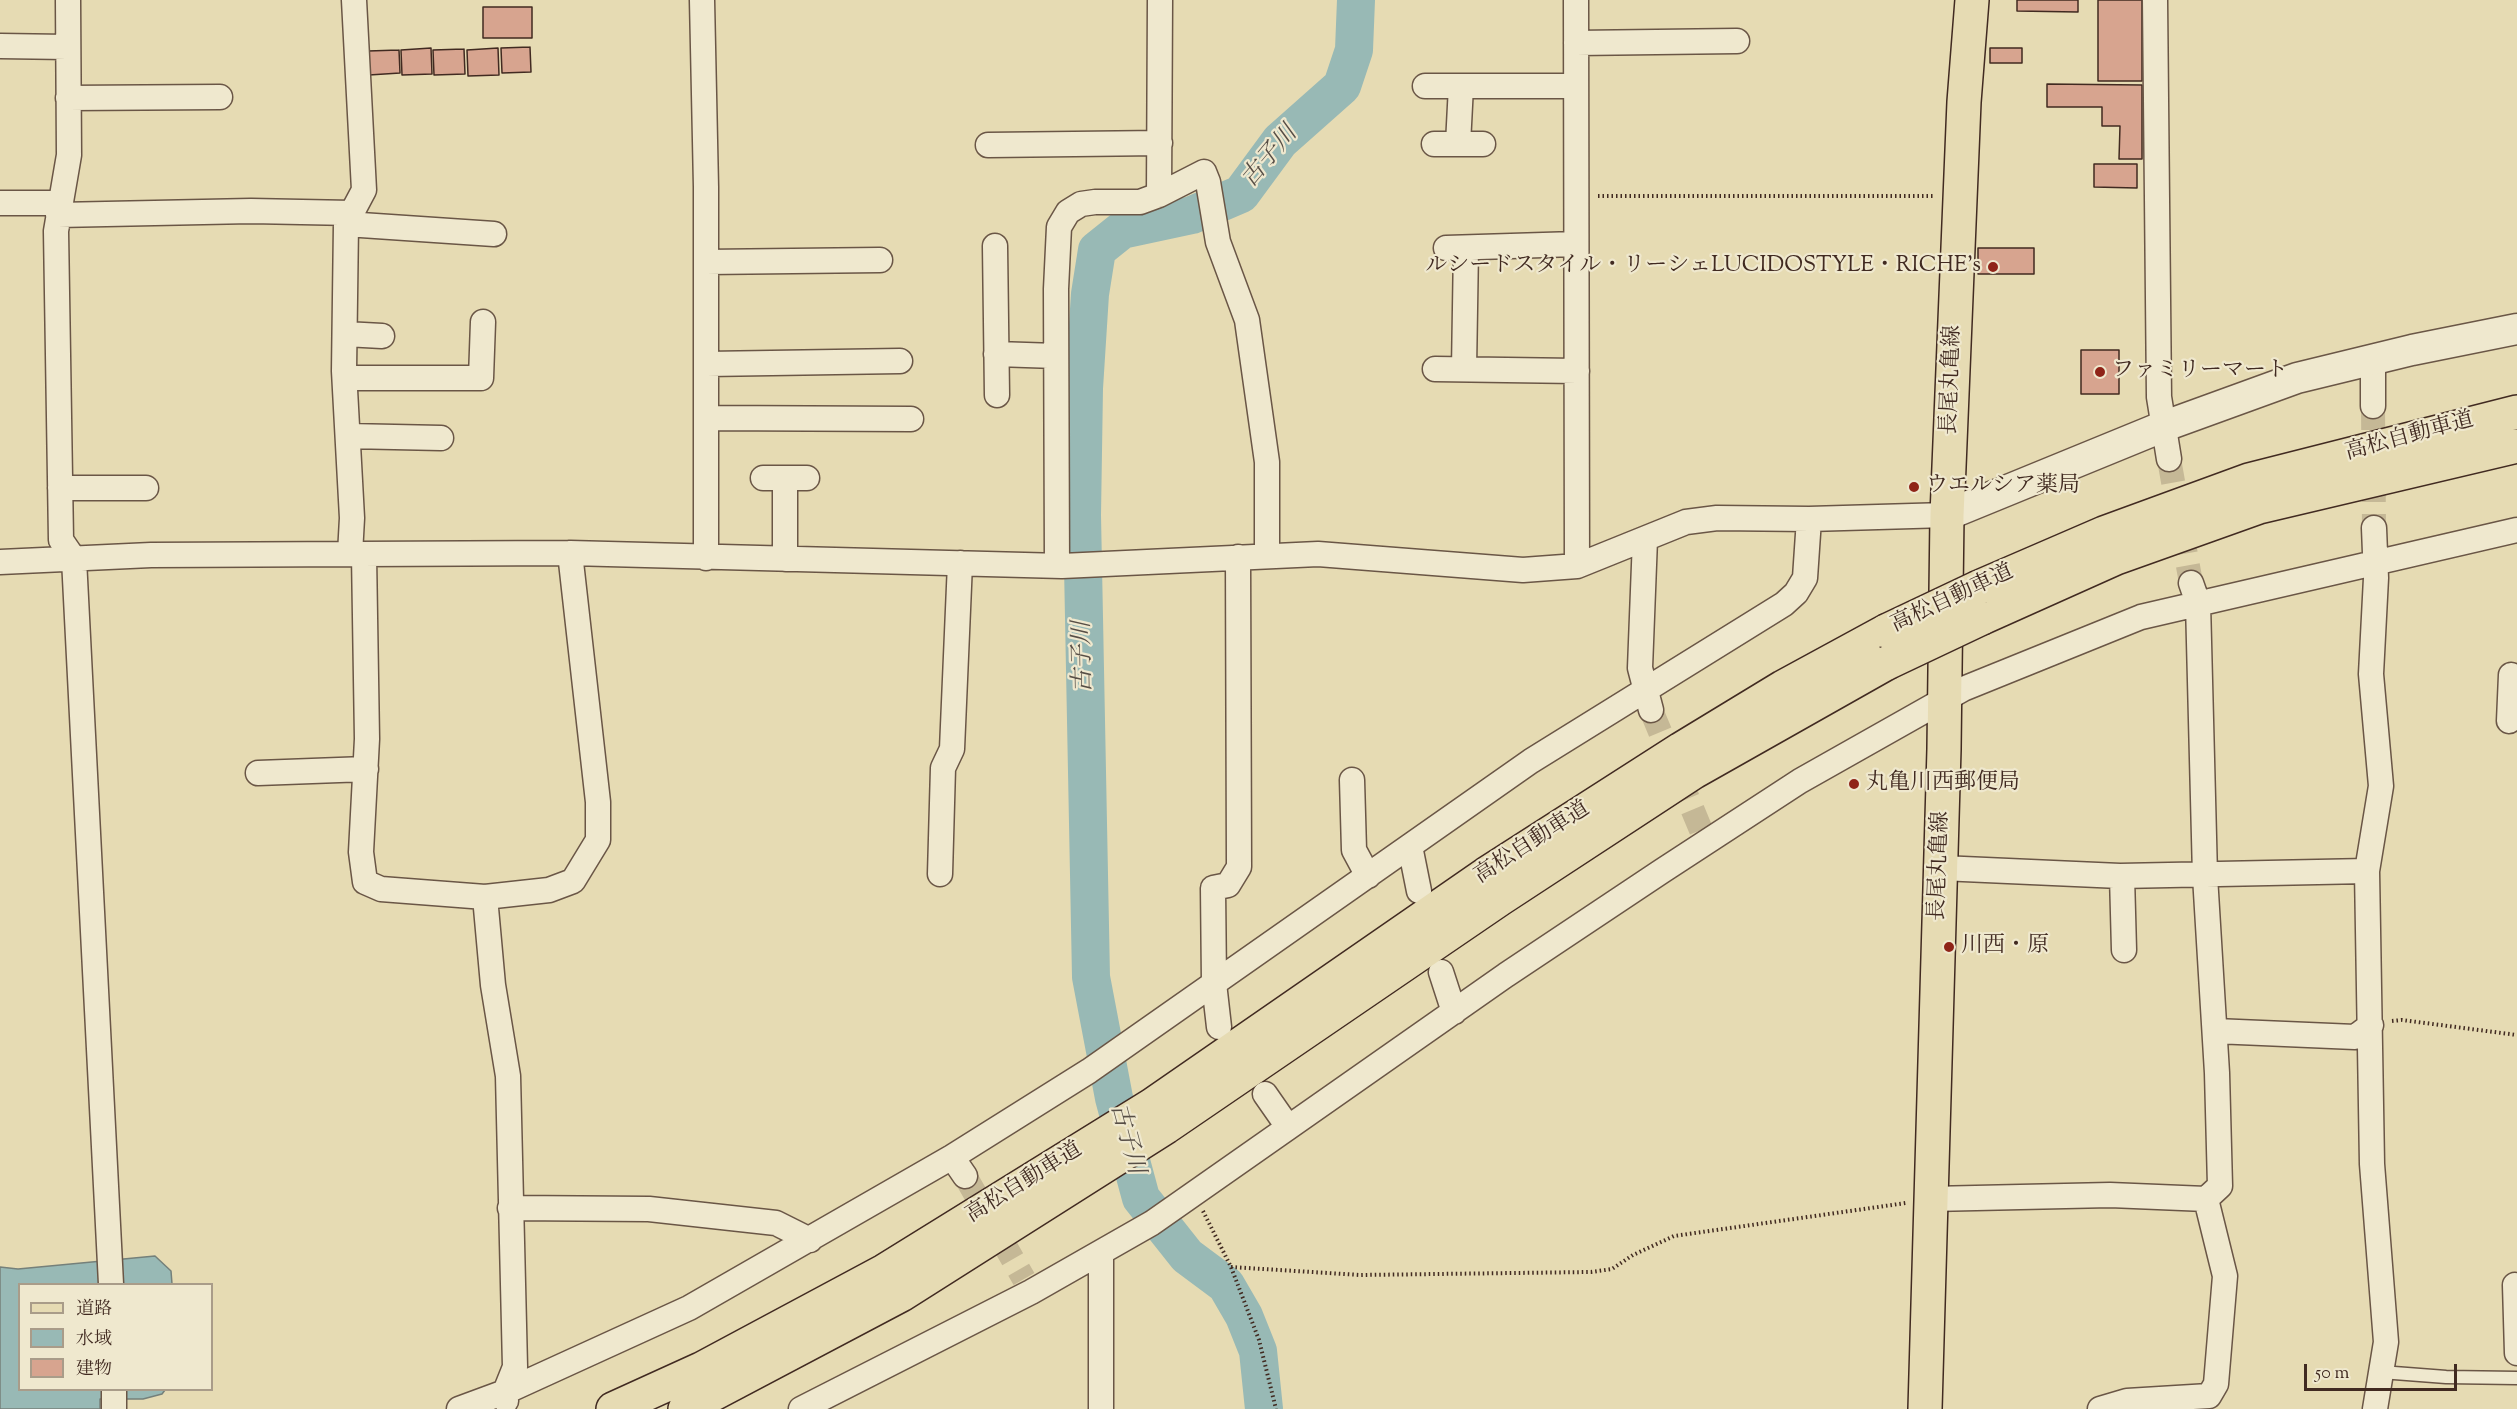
<!DOCTYPE html>
<meta charset="utf-8">
<style>
body{margin:0}
#map{position:relative;width:2517px;height:1409px;overflow:hidden;background:#e6dbb3;font-family:"Sorts Mill Goudy","Noto Serif JP",serif}
canvas{display:block}
.legend{position:absolute;left:18px;top:1283px;width:195px;height:108px;box-sizing:border-box;background:#efe8ce;border:2px solid #a99c89;margin:0;padding:8px 10px;list-style:none;font-size:18px;color:#412a21}
.legend li{display:flex;align-items:center;gap:12px;height:30px}
.legend b{width:30px;border:2px solid #a99c89}
.scale{position:absolute;left:2304px;top:1364px;width:153px;height:27px;box-sizing:border-box;border:3px solid #412a21;border-top:0;padding-left:8px;font-size:18px;line-height:21px;white-space:nowrap;color:#412a21;-webkit-text-stroke:4px #efe8ce;paint-order:stroke}
</style>
<div id="map">
<canvas width="2517" height="1409"></canvas>
<ul class="legend">
<li><b style="height:8px;background:#e6dbb3"></b>道路</li>
<li><b style="height:16px;background:#98b9b5"></b>水域</li>
<li><b style="height:16px;background:#d7a48f"></b>建物</li>
</ul>
<div class="scale">50 m</div>
</div>
<script>
const context = document.querySelector('canvas').getContext('2d');
context.lineJoin = 'round';
function fillPath(path, color) { context.fillStyle = color; context.fill(path, 'evenodd'); }
const shape = rows => new Path2D(rows.map(r => 'M' + r).join(''));
function trace(path, color, width, dash) { context.strokeStyle = color; context.lineWidth = width; context.lineCap = dash ? 'butt' : 'round'; context.setLineDash(dash || []); context.stroke(path); }
function label(font, color, halo, rows, align = 'center') {
  context.font = font + ' "Sorts Mill Goudy","Noto Serif JP",serif'; context.lineWidth = 4.5; context.setLineDash([]); context.textBaseline = 'middle'; context.strokeStyle = halo; context.fillStyle = color; for (const [text, x, y, turn = 0] of rows) {
    context.save(); context.translate(x, y); context.rotate((+turn || 0) * Math.PI / 180); context.textAlign = isNaN(turn) ? turn : align; if (halo) context.strokeText(text, 0, 0); context.fillText(text, 0, 0); context.restore();
  }
}
const water = shape([
 [155,1256,171,1271,172,1284,20,1284,20,1390,165,1390,162,1394,143,1399,100,1399,100,1409,0,1409,0,1267,18,1269,155,1256]
]);
const river = shape([
 [1264,1409,1258,1351,1244,1316,1226,1285,1187,1256,1141,1198,1114,1098,1091,977,1082,515,1084,388,1090,294,1097,250,1122,230,1192,215,1241,194,1280,141,1342,86,1354,50,1356,0]
]);
const building = shape([
 [2017,0,2078,0,2078,12,2017,11,2017,0],
 [2098,0,2142,0,2142,81,2098,81,2098,0],
 [483,7,532,7,532,38,483,38,483,7],
 [530,47,531,72,502,73,501,48,530,47],
 [431,48,432,74,402,75,401,50,431,48],
 [498,48,499,75,468,76,467,50,498,48],
 [1990,48,2022,48,2022,63,1990,63,1990,48],
 [464,49,465,74,434,75,433,50,464,49],
 [399,50,400,73,369,75,368,51,399,50],
 [2047,84,2142,85,2142,159,2119,159,2120,126,2102,126,2102,107,2047,107,2047,84],
 [2094,164,2137,164,2137,188,2094,187,2094,164],
 [1978,248,2034,248,2034,274,1978,274,1978,248],
 [2081,350,2119,350,2119,394,2081,394,2081,350]
]);
const minorTunnel = shape([
 [2373,406,2374,528],
 [2169,459,2191,583],
 [1651,710,1701,830],
 [965,1176,1024,1279]
]);
const path = shape([
 [1598,196,1935,196],
 [2392,1021,2402,1020,2517,1035],
 [1203,1211,1231,1267,1259,1340,1276,1409],
 [1231,1267,1360,1275,1591,1272,1612,1269,1633,1255,1674,1236,1906,1203]
]);
const service = shape([
 [2381,1372,2446,1377,2517,1378]
]);
const minor = shape([
 [68,0,69,155,56,231,61,540,74,559,111,1284],
 [702,0,706,187,706,558],
 [1160,0,1159,195,1204,172,1208,182,1218,242,1247,320,1267,462,1267,556],
 [1576,0,1577,566],
 [2155,0,2159,397,2169,459],
 [1576,43,1737,41],
 [0,46,67,47],
 [1425,86,1576,86],
 [68,98,220,97],
 [1434,144,1483,144],
 [1458,144,1461,86],
 [988,145,1160,143],
 [0,203,61,203],
 [58,215,251,211,352,213],
 [346,224,494,234],
 [995,246,997,395],
 [1446,248,1576,244],
 [706,262,880,260],
 [345,334,382,336],
 [996,354,1056,356],
 [2373,359,2373,406],
 [707,364,900,361],
 [1435,369,1577,371],
 [1464,369,1466,248],
 [345,378,481,378,483,322],
 [706,418,911,419],
 [348,436,441,438],
 [763,478,807,478],
 [60,488,146,488],
 [1645,539,1640,668,1651,710],
 [350,554,352,518,344,371,346,224,364,190,354,0],
 [364,555,367,739,361,852,365,882,381,889,485,897,549,890,573,881,598,840,598,802,570,553],
 [785,559,785,478],
 [0,562,151,555,570,553,1062,566,1318,554,1523,570,1577,566,1686,522,1717,518,1809,519,1947,515],
 [1057,566,1056,289,1059,227,1068,212,1081,204,1095,202,1140,202,1159,195],
 [2509,721,2511,675],
 [258,773,366,769],
 [1352,780,1354,850,1368,876],
 [1410,846,1419,891],
 [1941,868,2120,876,2367,871,2372,1164,2386,1342,2375,1409],
 [2367,871,2381,786,2371,674,2376,578,2374,528],
 [940,874,943,768,952,749,960,563],
 [2122,876,2124,950],
 [485,897,493,985,508,1076,515,1367,505,1392,506,1401],
 [1441,972,1454,1012],
 [1219,1027,1214,983,1213,888,1228,885,1239,867,1238,557],
 [2215,1031,2355,1037,2371,1025],
 [1265,1094,1288,1127],
 [952,1157,965,1176],
 [1931,1199,2110,1195,2206,1199,2220,1186,2217,1073,2205,876,2198,603,2191,583],
 [510,1208,649,1209,776,1223,810,1240],
 [1101,1252,1101,1409],
 [2515,1285,2517,1353],
 [114,1390,114,1409],
 [459,1409,505,1392,689,1308,952,1157,1089,1071,1531,761,1784,604,1796,593,1805,578,1809,519],
 [801,1409,1031,1292,1152,1223,1506,975,1662,871,1800,781,1963,689,2141,617,2517,530],
 [2100,1409,2127,1401,2209,1396,2216,1384,2225,1276,2206,1199]
]);
const tertiary = shape([
 [1947,515,2162,427,2297,378,2412,350,2517,329]
]);
const primary = shape([
 [1925,1409,1944,749,1947,515,1964,102,1972,0]
]);
const motorway = shape([
 [1979,587,2104,533,2249,480,2517,412],
 [1982,618,2116,558,2259,507,2517,446],
 [613,1409,701,1369,884,1271,1152,1105,1486,874,1681,749,1783,687,1886,631],
 [685,1409,901,1295,1166,1127,1500,899,1694,772,1887,663]
]);
const motorwayBridge = shape([
 [1886,631,1979,587],
 [1887,663,1982,618]
]);
const markers = [
 [1993,267,6,"#8f2418"],
 [2100,372,6,"#8f2418"],
 [1914,487,6,"#8f2418"],
 [1854,784,6,"#8f2418"],
 [1949,947,6,"#8f2418"]
];
const poiNames = [
 ["ルシードスタイル・リーシェLUCIDOSTYLE・RICHE's",1981,267,"right"],
 ["ファミリーマート",2112,372],
 ["ウエルシア薬局",1926,487],
 ["丸亀川西郵便局",1866,784],
 ["川西・原",1961,947]
];
const streetNames = [
 ["長尾丸亀線",1953,380,-88],
 ["高松自動車道",2410,438,-15],
 ["高松自動車道",1953,600,-25],
 ["高松自動車道",1533,844,-33],
 ["長尾丸亀線",1941,866,-88],
 ["高松自動車道",1025,1184,-32]
];
const waterNames = [
 ["古子川",1271,158,-50],
 ["古子川",1085,657,-91],
 ["古子川",1125,1139,75]
];
fillPath(water, '#98b9b5');
trace(water, '#75807a', 1.5);
trace(river, '#98b9b5', 38);
fillPath(building, '#d7a48f');
trace(building, '#412a21', 1.5);
trace(minorTunnel, '#c5b896', 24, [24, 12]);
trace(service, '#6a5646', 15);
trace(minor, '#6a5646', 27);
trace(tertiary, '#6a5646', 33);
trace(primary, '#412a21', 36);
trace(motorway, '#412a21', 36);
trace(path, '#412a21', 4, [1.5, 3]);
trace(service, '#efe8ce', 12);
trace(minor, '#efe8ce', 24);
trace(tertiary, '#efe8ce', 30);
trace(primary, '#e6dbb3', 33);
trace(motorway, '#e6dbb3', 33);
trace(motorwayBridge, '#412a21', 36, []);
trace(motorwayBridge, '#e6dbb3', 33);
for (const [x, y, r, color] of markers) { const dot = new Path2D(); dot.arc(x, y, r, 0, 2 * Math.PI); context.fillStyle = color; context.fill(dot); trace(dot, '#efe8ce', 2); }
label('22px', '#412a21', '#efe8ce', poiNames, 'left');
label('22px', '#412a21', '#efe8ce', streetNames);
label('italic 24px', '#574e46', '#efe8ce', waterNames);
</script>
